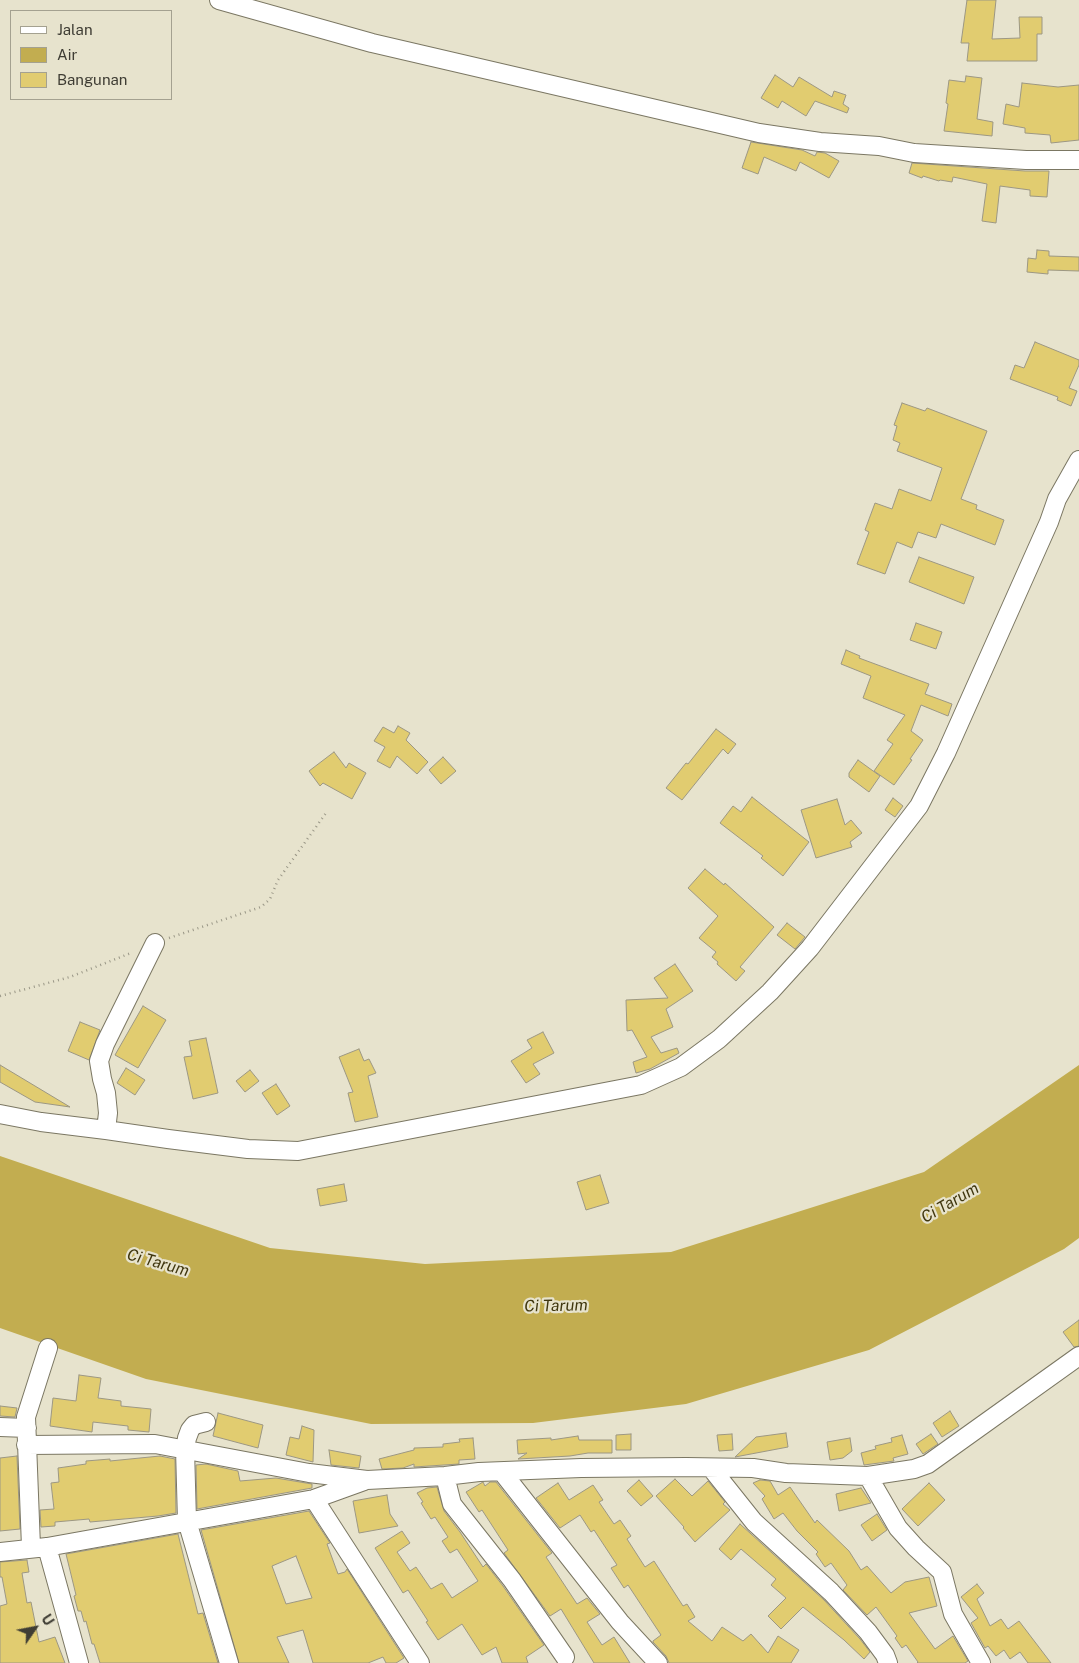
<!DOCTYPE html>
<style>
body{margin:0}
#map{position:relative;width:1079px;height:1663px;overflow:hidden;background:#e7e3cd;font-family:"Public Sans",sans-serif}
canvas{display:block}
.legend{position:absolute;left:10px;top:10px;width:162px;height:90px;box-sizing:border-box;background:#e7e3cd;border:1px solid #a4a190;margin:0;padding:6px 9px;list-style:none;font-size:15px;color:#3f3d34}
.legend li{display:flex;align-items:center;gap:10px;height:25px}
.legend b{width:25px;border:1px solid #a4a190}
.north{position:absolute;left:10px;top:1603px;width:50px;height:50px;-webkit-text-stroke:4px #e7e3cd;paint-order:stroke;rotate:57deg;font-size:14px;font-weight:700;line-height:20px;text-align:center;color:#3f3d34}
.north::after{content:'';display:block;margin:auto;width:18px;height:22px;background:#3f3d34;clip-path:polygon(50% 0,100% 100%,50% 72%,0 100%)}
</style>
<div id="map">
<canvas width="1079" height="1663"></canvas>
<ul class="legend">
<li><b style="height:6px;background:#fff"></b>Jalan</li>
<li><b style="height:14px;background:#c2ad50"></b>Air</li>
<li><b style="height:14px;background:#e1cc70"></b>Bangunan</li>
</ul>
<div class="north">U</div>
</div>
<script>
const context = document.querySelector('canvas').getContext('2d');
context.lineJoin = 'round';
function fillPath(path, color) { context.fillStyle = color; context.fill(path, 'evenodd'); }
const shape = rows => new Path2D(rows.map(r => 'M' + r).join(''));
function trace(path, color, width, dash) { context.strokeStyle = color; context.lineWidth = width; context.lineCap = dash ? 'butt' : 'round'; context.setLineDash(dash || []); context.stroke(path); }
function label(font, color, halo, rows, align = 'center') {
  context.font = font + ' "Public Sans",sans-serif'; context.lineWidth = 4.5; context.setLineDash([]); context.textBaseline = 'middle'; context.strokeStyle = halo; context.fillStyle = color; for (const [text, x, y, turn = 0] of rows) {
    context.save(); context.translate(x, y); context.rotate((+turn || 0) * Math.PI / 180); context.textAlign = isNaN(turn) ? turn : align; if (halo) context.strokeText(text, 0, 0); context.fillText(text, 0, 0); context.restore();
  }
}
const water = shape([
 [1079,1065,1079,1238,1064,1249,869,1350,686,1404,533,1423,371,1424,146,1379,0,1328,0,1156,270,1248,425,1264,671,1252,924,1172]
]);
const building = shape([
 [967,0,996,0,992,39,1020,38,1019,17,1042,17,1042,34,1037,34,1037,61,967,61,969,43,961,43,967,0],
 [775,75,793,87,799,77,832,97,834,91,846,95,843,104,849,108,847,113,815,101,806,116,782,101,778,108,761,98,775,75],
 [966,76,982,78,977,119,993,122,992,136,944,131,948,104,946,103,949,80,965,82,966,76],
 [1022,83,1058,87,1079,85,1079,140,1051,143,1050,135,1025,133,1025,128,1003,124,1006,104,1019,107,1022,83],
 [751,142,802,150,815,156,817,152,825,153,839,161,829,178,800,162,796,171,764,157,758,174,742,168,751,142],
 [912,163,1025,171,1049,171,1047,197,1030,196,1030,190,1000,186,996,223,982,221,987,184,953,177,952,182,940,180,939,181,923,176,922,178,909,173,912,163],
 [1037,250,1049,251,1049,256,1079,257,1079,271,1048,270,1048,274,1027,272,1028,258,1036,259,1037,250],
 [1035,342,1079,360,1079,365,1069,388,1077,391,1071,406,1057,400,1058,397,1010,379,1015,365,1024,368,1035,342],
 [902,403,925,411,927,408,987,431,961,499,977,505,976,509,1004,520,995,545,941,524,936,538,918,532,912,548,897,542,885,574,857,564,869,532,865,530,875,503,892,509,899,489,931,501,942,468,897,451,900,443,893,440,897,426,894,425,902,403],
 [919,557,974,577,964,604,909,582,919,557],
 [916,623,942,632,936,649,910,640,916,623],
 [846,650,860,656,859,658,929,684,925,694,952,704,948,716,921,705,911,731,923,740,910,759,912,760,894,785,874,771,893,744,887,740,905,715,863,698,871,676,841,664,846,650],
 [398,726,410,733,406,740,428,762,417,774,397,756,390,768,377,761,385,747,374,741,383,727,394,733,398,726],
 [716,729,736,744,728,754,723,749,682,800,666,788,686,763,688,764,716,729],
 [334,752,346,768,349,763,366,773,352,799,323,783,320,786,309,771,334,752],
 [443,757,456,771,441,784,429,770,443,757],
 [858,760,880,776,869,792,849,777,849,773,858,760],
 [752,797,809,842,783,876,761,858,763,856,720,823,733,806,741,812,752,797],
 [893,798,903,806,895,817,885,810,893,798],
 [837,799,845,825,851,820,862,833,850,842,852,847,816,858,801,810,837,799],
 [705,869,724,885,725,883,774,927,740,967,745,971,736,981,717,964,718,962,712,957,716,952,699,938,718,916,688,888,705,869],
 [787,923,805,937,795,949,777,935,787,923],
 [675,964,693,991,666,1009,673,1027,651,1037,661,1053,677,1048,679,1053,650,1069,636,1073,633,1062,647,1057,632,1030,627,1031,626,1000,668,998,654,978,675,964],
 [143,1006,166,1020,138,1068,115,1055,143,1006],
 [80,1022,100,1030,89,1060,68,1051,80,1022],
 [543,1032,554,1053,533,1064,540,1074,526,1083,511,1061,532,1048,527,1040,543,1032],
 [206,1038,218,1093,193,1099,184,1057,192,1056,189,1041,206,1038],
 [359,1049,364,1061,369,1059,376,1073,368,1076,378,1117,355,1122,348,1093,353,1092,339,1057,359,1049],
 [0,1065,70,1107,35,1102,0,1082,0,1065],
 [126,1068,145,1080,135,1095,117,1083,126,1068],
 [250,1070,259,1081,245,1092,236,1081,250,1070],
 [276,1084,290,1106,277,1115,262,1093,276,1084],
 [600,1175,609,1203,586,1210,577,1182,600,1175],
 [344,1184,347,1201,320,1206,317,1189,344,1184],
 [1079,1320,1079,1346,1074,1347,1063,1332,1079,1320],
 [79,1375,101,1378,98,1398,121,1401,121,1406,151,1409,149,1432,128,1430,128,1426,93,1422,92,1432,50,1426,53,1398,76,1401,79,1375],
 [0,1406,17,1408,15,1417,0,1416,0,1406],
 [950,1411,959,1426,942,1437,933,1423,950,1411],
 [218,1413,263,1425,258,1448,213,1436,218,1413],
 [302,1426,314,1430,313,1462,286,1455,290,1437,299,1439,302,1426],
 [786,1433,788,1447,735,1457,756,1437,786,1433],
 [631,1434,631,1450,616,1450,616,1435,631,1434],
 [732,1434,733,1450,719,1451,717,1435,732,1434],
 [931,1434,938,1444,923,1454,916,1444,931,1434],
 [902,1435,908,1454,893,1458,894,1461,864,1465,861,1453,876,1449,875,1446,892,1442,891,1438,902,1435],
 [578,1436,579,1440,612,1440,612,1453,588,1453,570,1456,518,1459,527,1453,518,1454,517,1440,551,1438,551,1440,578,1436],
 [473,1438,475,1459,459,1460,459,1464,414,1467,414,1464,403,1468,382,1469,379,1459,414,1450,414,1448,443,1447,443,1444,460,1442,459,1439,473,1438],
 [850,1438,852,1451,843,1458,830,1460,827,1442,850,1438],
 [329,1450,361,1456,359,1468,331,1465,329,1450],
 [17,1456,20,1529,0,1531,0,1458,17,1456],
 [160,1456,175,1459,176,1513,158,1516,90,1522,89,1519,55,1522,55,1526,41,1527,40,1510,54,1509,51,1483,59,1482,58,1468,86,1464,86,1461,110,1459,110,1461,160,1456],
 [206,1464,238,1471,240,1481,276,1478,312,1484,312,1488,197,1509,196,1465,206,1464],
 [675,1479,692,1496,708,1481,725,1502,723,1504,730,1510,695,1542,683,1528,684,1527,656,1496,675,1479],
 [639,1480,653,1496,641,1506,627,1491,639,1480],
 [760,1480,770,1481,778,1495,790,1487,815,1523,817,1520,849,1551,861,1570,867,1566,891,1593,905,1582,929,1577,937,1606,909,1613,935,1649,953,1636,968,1661,965,1663,917,1663,918,1662,906,1645,902,1648,895,1638,897,1636,876,1607,867,1615,843,1590,847,1585,831,1563,825,1567,816,1554,818,1552,797,1531,783,1513,774,1519,762,1499,765,1496,753,1483,760,1480],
 [483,1482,485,1486,490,1482,496,1482,552,1553,546,1557,577,1604,587,1598,600,1614,587,1622,602,1645,614,1637,630,1663,594,1663,561,1609,550,1616,504,1553,508,1550,482,1510,479,1512,466,1492,483,1482],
 [558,1483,569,1500,593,1485,603,1500,599,1502,614,1524,620,1520,631,1536,627,1539,645,1567,654,1561,683,1606,687,1604,695,1617,688,1621,712,1641,722,1627,743,1641,751,1634,768,1653,778,1636,799,1650,791,1663,669,1663,666,1656,653,1642,653,1641,661,1635,628,1585,624,1588,611,1568,617,1565,594,1530,591,1532,580,1515,560,1528,536,1498,558,1483],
 [929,1483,945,1500,918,1526,902,1509,929,1483],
 [437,1487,444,1511,460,1532,483,1567,486,1564,503,1586,544,1645,526,1657,528,1663,502,1663,496,1647,482,1655,462,1624,438,1640,426,1622,428,1621,408,1590,403,1593,375,1548,402,1531,410,1543,397,1552,410,1571,416,1567,431,1589,442,1583,452,1598,478,1581,457,1549,450,1553,442,1541,448,1537,435,1517,431,1519,421,1503,423,1502,417,1493,427,1488,437,1487],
 [861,1488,871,1503,839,1511,836,1494,861,1488],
 [387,1495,390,1514,398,1526,359,1533,353,1501,387,1495],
 [309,1511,330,1543,327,1544,338,1574,345,1572,347,1569,404,1658,396,1663,386,1663,383,1657,368,1663,313,1663,303,1630,277,1637,289,1663,239,1663,201,1530,309,1511],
 [296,1556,312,1598,286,1604,272,1566,296,1556],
 [877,1514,887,1530,872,1541,861,1525,877,1514],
 [740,1524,824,1600,860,1639,870,1652,864,1659,844,1640,803,1607,781,1629,768,1616,786,1598,771,1585,776,1579,741,1549,731,1560,719,1549,740,1524],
 [178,1534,198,1614,203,1613,218,1663,100,1663,94,1644,92,1644,86,1621,84,1622,81,1611,78,1611,74,1596,76,1595,66,1554,178,1534],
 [27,1560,29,1572,22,1573,27,1603,31,1602,39,1642,55,1637,65,1663,0,1663,0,1606,7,1604,2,1577,0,1577,0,1562,27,1560],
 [977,1584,984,1593,977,1599,990,1626,1001,1619,1008,1629,1019,1621,1051,1663,1028,1663,1020,1652,1010,1659,1004,1650,996,1656,988,1646,985,1648,971,1623,978,1618,961,1597,977,1584]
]);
const path = shape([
 [169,938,261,907,270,899,278,880,326,813],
 [0,996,70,977,131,953]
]);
const street = shape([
 [219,0,372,43,759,133,820,142,879,146,914,153,1026,160,1079,160],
 [0,1114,41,1122,106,1130,168,1139,248,1149,298,1151,641,1085,681,1067,719,1039,770,992,810,948,919,806,946,753,1049,522,1057,499,1079,460],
 [106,1130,108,1113,106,1093,102,1079,99,1061,105,1044,155,943],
 [206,1422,194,1425,190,1430,187,1438,185,1449,187,1521,229,1663],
 [0,1427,27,1428],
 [26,1445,155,1444,309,1473,367,1480,445,1476,479,1472,581,1468,686,1467,753,1468,786,1473,868,1476,914,1469,928,1464,1079,1356],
 [711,1468,754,1522,831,1592,868,1632,885,1655,888,1663],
 [502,1472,620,1622,658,1663],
 [445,1476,452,1504,512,1580,565,1657],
 [868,1476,898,1528,916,1548,942,1572,953,1614,981,1663],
 [314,1499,420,1663],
 [31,1547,26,1417,48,1348],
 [47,1547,79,1663],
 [0,1552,47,1547,314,1499,364,1481]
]);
const waterNames = [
 ["Ci Tarum",950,1203,-30],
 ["Ci Tarum",158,1263,16],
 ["Ci Tarum",556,1306,-1]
];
fillPath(water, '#c2ad50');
fillPath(building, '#e1cc70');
trace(building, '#9c9783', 1);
trace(street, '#7b7763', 20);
trace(path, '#9a9787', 2.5, [1, 4]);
trace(street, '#fff', 18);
label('italic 16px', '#40370f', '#e7e3cd', waterNames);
</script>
